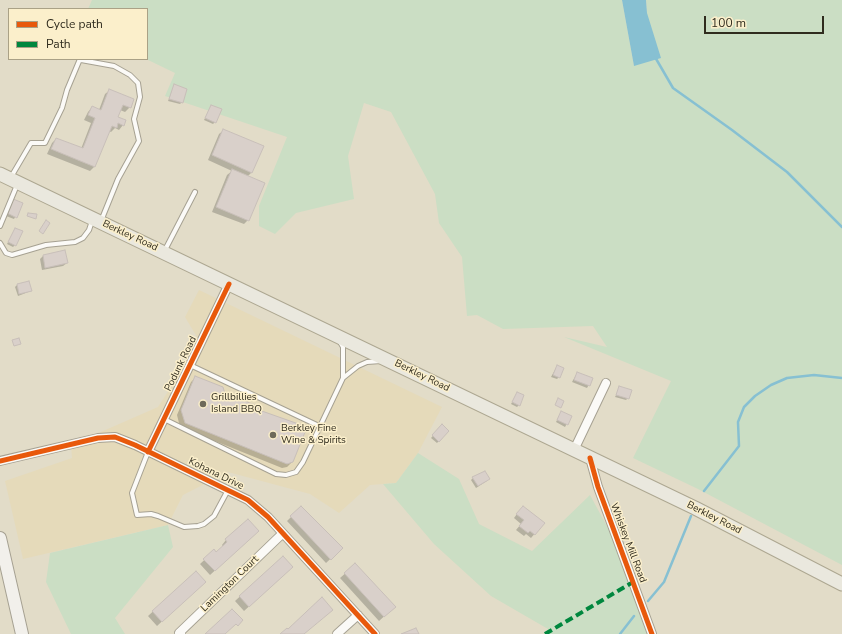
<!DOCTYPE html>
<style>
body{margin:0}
#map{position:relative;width:842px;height:634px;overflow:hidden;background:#e2dcc8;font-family:"Nunito Sans",sans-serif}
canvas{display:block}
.legend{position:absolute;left:8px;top:8px;width:140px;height:52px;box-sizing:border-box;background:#fbefcb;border:1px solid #aaa186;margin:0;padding:5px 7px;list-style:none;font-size:12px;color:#302c1e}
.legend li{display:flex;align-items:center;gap:8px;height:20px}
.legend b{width:20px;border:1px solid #aaa186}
.scale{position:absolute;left:704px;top:16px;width:120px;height:18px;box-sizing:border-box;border:2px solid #302c1e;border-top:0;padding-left:5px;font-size:12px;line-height:14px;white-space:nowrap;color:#302c1e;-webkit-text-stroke:3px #fbefcb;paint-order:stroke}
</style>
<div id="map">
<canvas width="842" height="634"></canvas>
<ul class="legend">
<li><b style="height:5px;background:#e8590c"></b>Cycle path</li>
<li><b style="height:5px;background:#00873e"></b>Path</li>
</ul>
<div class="scale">100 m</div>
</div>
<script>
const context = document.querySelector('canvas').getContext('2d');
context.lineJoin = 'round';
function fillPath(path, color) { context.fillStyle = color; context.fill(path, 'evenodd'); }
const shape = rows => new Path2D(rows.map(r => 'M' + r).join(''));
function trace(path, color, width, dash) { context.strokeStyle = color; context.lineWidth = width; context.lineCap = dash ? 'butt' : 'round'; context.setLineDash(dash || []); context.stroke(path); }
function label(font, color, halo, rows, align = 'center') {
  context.font = font + ' "Nunito Sans",sans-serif'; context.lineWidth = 3; context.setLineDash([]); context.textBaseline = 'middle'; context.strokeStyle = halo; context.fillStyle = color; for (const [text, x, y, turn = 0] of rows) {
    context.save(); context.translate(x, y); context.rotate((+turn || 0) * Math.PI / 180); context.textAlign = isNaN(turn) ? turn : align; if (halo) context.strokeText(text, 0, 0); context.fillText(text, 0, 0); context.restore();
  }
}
const built = shape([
 [199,290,442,407,418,453,396,483,370,485,339,513,310,494,228,472,183,495,168,525,23,559,5,481,72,458,71,445,158,407,200,342,185,317]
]);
const green = shape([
 [92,0,622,0,634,66,647,13,646,0,842,0,842,565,698,489,633,458,671,381,564,337,607,347,593,326,503,329,477,315,467,316,462,257,439,223,435,194,391,112,364,103,348,156,354,199,296,213,275,234,259,226,259,206,287,137,165,96,175,73,146,59,147,9,88,9],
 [418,453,459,479,479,524,532,551,590,495,628,565,649,634,545,634,548,629,491,596,434,544,383,484,396,483],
 [168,525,173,547,115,618,125,634,71,634,46,582,50,553]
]);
const water = shape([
 [622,0,646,0,647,13,661,58,634,66]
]);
const shadow = shape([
 [174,86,182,102,180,104,168,101],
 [110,90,130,107,125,112,120,110,117,117,123,125,119,130,115,128,111,132,109,131,94,167,90,171,47,154,52,143,56,139,81,149,91,123,84,120,88,112,92,107,99,110,105,94],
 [211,106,215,122,213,124,204,120],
 [224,130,262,147,251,173,247,177,248,220,244,224,212,212,227,175,232,171,208,160,219,134],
 [12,202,22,204,14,219,6,216],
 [15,229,15,245,13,247,7,244],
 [43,256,67,263,63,266,42,270,40,259],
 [17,285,31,291,18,296,15,287],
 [557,366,559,377,557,379,551,377],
 [577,373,592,379,587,388,572,382],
 [196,377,224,395,258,411,292,462,287,467,282,468,180,427,177,415,191,382],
 [620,387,628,398,626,400,615,397],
 [516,395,519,405,517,407,511,404],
 [561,412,571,416,565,427,556,422],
 [442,426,448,431,437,443,431,438],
 [473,478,487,481,476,488,471,480],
 [301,507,342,548,326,563,287,521],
 [520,510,543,524,531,538,526,534,524,536,516,530,521,524,514,518],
 [253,536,210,575,200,564,214,551,216,553,223,547,222,545,226,540],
 [283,557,287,572,244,611,235,601],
 [355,565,390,611,379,621,340,578],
 [196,572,200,586,157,626,148,616]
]);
const stream = shape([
 [655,57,673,88,732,130,787,172,842,227],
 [704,491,739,446,738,422,744,407,755,396,771,385,787,378,814,375,842,378],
 [648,601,664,582,691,516],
 [620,634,634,616]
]);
const building = shape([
 [174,84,187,89,183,103,169,99,174,84],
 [109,89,134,99,131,108,123,105,118,117,126,120,124,126,118,123,117,128,112,126,95,167,51,149,56,138,83,148,95,118,88,115,92,106,101,110,109,89],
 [211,105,222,109,216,123,205,118,211,105],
 [223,129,264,146,252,173,212,155,223,129],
 [232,169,265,183,249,221,216,207,232,169],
 [13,199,23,203,17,218,7,213,13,199],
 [28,213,37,214,36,219,27,216,28,213],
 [46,220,50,223,43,234,39,231,46,220],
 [15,228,23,231,16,246,8,242,15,228],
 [65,250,68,263,45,268,43,255,65,250],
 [29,281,32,291,19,294,17,284,29,281],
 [19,338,21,344,14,346,12,340,19,338],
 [557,365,564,368,560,378,553,375,557,365],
 [577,372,593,378,590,386,574,380,577,372],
 [195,376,223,387,225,394,258,406,259,410,307,427,293,462,287,464,185,423,181,410,195,376],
 [619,386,632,390,629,399,616,395,619,386],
 [517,392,524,395,520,406,512,402,517,392],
 [558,398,564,401,561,408,555,405,558,398],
 [561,411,572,416,568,425,557,420,561,411],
 [442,424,449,431,439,442,432,435,442,424],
 [485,471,490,479,478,486,472,477,485,471],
 [301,506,343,548,331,560,290,516,301,506],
 [523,506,545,523,535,535,530,531,528,533,519,526,524,520,516,514,523,506],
 [248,519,259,531,215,571,203,559,214,549,216,552,227,542,225,539,248,519],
 [283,556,293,567,249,607,239,596,283,556],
 [355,563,396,607,384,617,344,573,355,563],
 [196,571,206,582,162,622,152,611,196,571],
 [322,597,333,610,304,634,280,634,287,628,288,629,322,597],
 [232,609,243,620,238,626,236,624,225,634,205,634,232,609],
 [416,628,419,634,401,634,416,628]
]);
const lane = shape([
 [81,60,114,66,130,75,138,83,140,97,134,119,139,141,118,179,101,221],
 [11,177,31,143,45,143,62,108,67,90,80,59],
 [0,226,17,185],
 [0,243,6,253,12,255,46,245,75,242,83,238,89,230,92,221],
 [165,250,195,192],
 [340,342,343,347,343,378],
 [190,365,319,426],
 [164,419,276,474,286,475,296,472,303,462,343,378,358,366,367,362,381,361],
 [148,452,132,493,137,515,151,514,158,516,184,527,198,526,204,524,214,516,228,490]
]);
const street = shape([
 [574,450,606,383],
 [148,452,229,284],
 [590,458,598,487,652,634],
 [0,461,98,438,115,437,135,445,248,500,268,517,375,634],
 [181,634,179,633,282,534],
 [337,634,358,615]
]);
const secondary = shape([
 [0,538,22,634]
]);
const primary = shape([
 [0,174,695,508,842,584]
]);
const quiet = shape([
 [545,634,633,582]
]);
const cycleway = shape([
 [148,452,229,284],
 [590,458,598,487,652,634],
 [0,461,98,438,115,437,135,445,248,500,268,517,375,634]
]);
const markers = [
 [203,404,4,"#6e6a5a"],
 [273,435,4,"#6e6a5a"]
];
const streetNames = [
 ["Berkley Road",130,236,25],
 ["Podunk Road",181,364,-64],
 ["Berkley Road",422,376,26],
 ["Kohana Drive",216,474,26],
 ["Berkley Road",714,518,27],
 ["Whiskey Mill Road",628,543,69],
 ["Lamington Court",230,584,-44]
];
const poiNames = [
 ["Grillbillies",211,398],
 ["Island BBQ",211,410],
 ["Berkley Fine",281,429],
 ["Wine & Spirits",281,441]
];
fillPath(built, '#e5daba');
fillPath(green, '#cbdec4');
fillPath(water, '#87c0d2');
fillPath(shadow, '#0003');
trace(stream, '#87c0d2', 2.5);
fillPath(building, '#d9d0ca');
trace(building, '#c8bfb9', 1);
trace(lane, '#a6a192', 6);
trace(street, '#a6a192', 10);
trace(secondary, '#a6a192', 14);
trace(primary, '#ada791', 15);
trace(lane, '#fbfaf7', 4);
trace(street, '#fbfaf7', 8);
trace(secondary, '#f2f0eb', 12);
trace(primary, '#eae8de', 13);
trace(quiet, '#00873e', 4, [8, 4]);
trace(cycleway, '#e8590c', 5);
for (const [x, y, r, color] of markers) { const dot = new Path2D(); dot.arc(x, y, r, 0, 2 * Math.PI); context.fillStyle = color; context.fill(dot); trace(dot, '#fbefcb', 1.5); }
label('10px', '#302c1e', '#fbefcb', streetNames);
label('10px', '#302c1e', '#fbefcb', poiNames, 'left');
</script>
